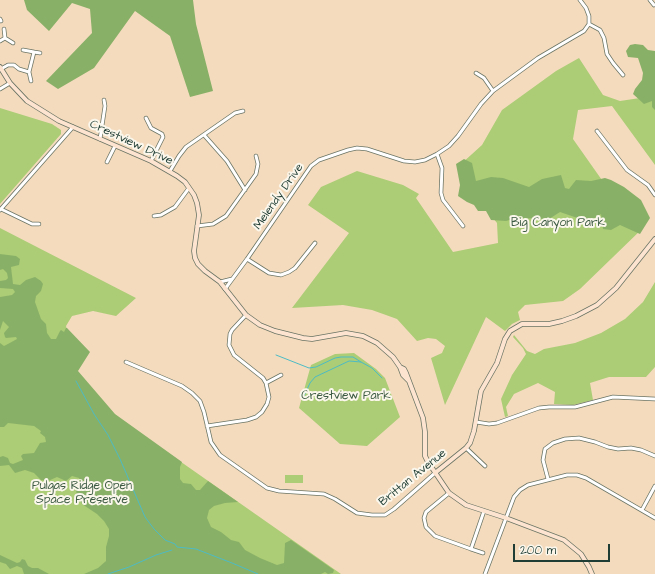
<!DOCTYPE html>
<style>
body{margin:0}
#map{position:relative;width:655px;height:574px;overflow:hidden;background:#f4dbbe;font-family:"Architects Daughter",sans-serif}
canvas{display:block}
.scale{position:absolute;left:513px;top:544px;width:97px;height:18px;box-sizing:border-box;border:2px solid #1f3d34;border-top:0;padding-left:5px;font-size:12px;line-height:14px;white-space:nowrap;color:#1f3d34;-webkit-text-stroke:3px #fbf7ec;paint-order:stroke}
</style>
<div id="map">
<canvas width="655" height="574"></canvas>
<div class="scale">200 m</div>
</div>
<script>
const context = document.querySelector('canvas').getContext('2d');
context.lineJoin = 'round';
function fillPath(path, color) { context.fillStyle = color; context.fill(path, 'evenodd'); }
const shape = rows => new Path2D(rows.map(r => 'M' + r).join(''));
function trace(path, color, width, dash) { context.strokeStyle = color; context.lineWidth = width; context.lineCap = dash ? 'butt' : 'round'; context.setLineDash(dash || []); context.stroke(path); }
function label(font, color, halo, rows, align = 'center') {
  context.font = font + ' "Architects Daughter",sans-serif'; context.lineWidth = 4; context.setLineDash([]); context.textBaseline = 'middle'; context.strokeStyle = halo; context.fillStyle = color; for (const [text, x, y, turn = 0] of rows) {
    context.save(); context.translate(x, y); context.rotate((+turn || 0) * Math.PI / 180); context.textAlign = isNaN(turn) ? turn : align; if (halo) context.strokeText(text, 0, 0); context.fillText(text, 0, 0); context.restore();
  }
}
const green = shape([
 [579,58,603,95,620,101,640,98,655,75,655,165,612,106,578,110,573,139,604,183,644,227,580,289,563,301,525,305,518,312,520,320,512,324,505,331,486,317,445,405,431,358,442,353,445,346,436,339,428,338,417,341,397,319,372,310,343,305,292,308,349,233,308,205,321,187,357,171,403,185,419,194,416,198,453,252,498,243,497,223,475,196,461,164,482,145,502,110,556,71],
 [0,108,52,124,61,130,61,134,0,204],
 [0,228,136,298,116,316,93,311,72,316,66,326,77,371,114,415,341,574,0,574],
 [655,282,655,367,646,377,609,377,590,383,593,400,573,405,554,404,555,392,538,383,514,394,506,407,508,416,505,417,501,399,512,375,526,354,523,348,513,337,514,335,527,351,535,354,544,349,575,343,601,333,625,319,643,302],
 [354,353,376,369,385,378,400,417,367,446,340,444,299,408,311,365,335,354],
 [285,475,303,475,303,483,285,483]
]);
const forest = shape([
 [24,0,193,0,196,24,213,91,190,97,170,36,135,11,94,68,58,89,46,81,92,33,90,9,72,3,49,31,27,10],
 [635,44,643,45,648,50,655,51,655,110,652,107,652,101,644,104,633,94,635,89,642,80,643,73,638,58,628,57,626,51,630,45],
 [464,159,472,163,476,181,491,177,503,178,529,187,542,179,561,175,565,188,569,189,576,180,591,181,605,178,611,180,624,187,641,200,650,218,640,234,620,225,611,230,603,229,601,214,589,222,560,212,549,219,516,218,506,221,491,220,486,211,478,211,474,205,467,202,458,196,460,185,456,164],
 [0,254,16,256,20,259,19,265,11,267,13,284,20,285,26,280,35,277,41,281,43,284,41,291,36,296,35,302,41,319,46,324,47,333,51,339,56,339,60,331,61,330,64,332,66,328,67,328,90,352,78,371,115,414,182,462,180,467,180,479,183,483,191,484,196,490,200,490,208,481,238,502,225,503,214,506,209,510,207,518,211,527,221,532,231,540,239,542,245,550,260,558,277,565,284,563,285,543,291,540,334,570,333,573,328,574,325,572,321,574,84,574,98,568,106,561,106,547,109,536,109,529,104,521,97,514,82,504,77,496,76,490,81,483,79,478,72,476,66,481,57,477,48,481,41,480,34,473,25,470,15,473,9,465,0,466,0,457,3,456,8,458,10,463,13,464,23,460,21,456,23,454,34,453,40,443,46,442,45,437,40,433,41,431,34,426,8,423,4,427,0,427,0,343,4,346,6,345,17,339,16,337,6,338,5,337,4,333,9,327,3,321,0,330,0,297,12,295,15,292,13,289,0,288,0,281,6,280,8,278,7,273,3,269,0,270],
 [0,555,17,563,20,562,22,559,25,560,28,566,32,568,38,568,49,574,24,574,22,568,17,566,10,569,6,564,0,562]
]);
const stream = shape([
 [276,355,309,368,316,367,335,358,341,357,353,357,361,362],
 [76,381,94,414,108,435,120,459,145,517,154,529,165,540,175,544,177,547,196,549,232,563,258,574],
 [303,398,310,383,315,377,349,361,361,362,372,368,382,378],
 [108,574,129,567,156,555,172,550]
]);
const street = shape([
 [650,0,654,5],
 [0,19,1,21],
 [589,24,600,30,604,38,607,54,613,63,623,75],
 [5,38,13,43],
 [0,41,5,38,4,29],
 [34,52,40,53],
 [1,69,8,65,14,65,19,69,29,72,34,52,23,50],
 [29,72,31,81],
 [476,73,484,78,493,91],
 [0,89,10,83],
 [146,118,151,128,162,134,163,137,151,161],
 [597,131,627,170,648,185,655,195],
 [204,135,227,161,245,190],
 [100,139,105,106,104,100],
 [437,154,442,168,441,193,443,200,463,226],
 [107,162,115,146],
 [170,171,179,156,186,147,235,113,243,111],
 [1,209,32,224,39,224],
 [0,210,73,127],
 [154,216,161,215,175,207,189,188],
 [197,226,213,224,226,216,256,174,258,164,256,156],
 [247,259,269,273,281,275,289,272,295,268,315,243],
 [220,282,232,279],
 [225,289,247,259,311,166,319,160,348,150,357,148,367,149,404,161,415,162,425,160,437,154,449,146,458,136,481,104,493,91,538,58,584,31,589,24,589,16,586,8,580,0],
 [126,362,182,386,192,393,200,401,204,412,211,442,220,455,267,488,279,491,324,494,335,499,357,513,372,515,385,515,394,509,435,473],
 [266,383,281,375],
 [476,422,489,424,497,423,539,408,549,407,575,407,613,397,655,399],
 [207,426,247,420,256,417,262,412,267,404,269,397,266,383,263,378,234,355,229,345,230,334,232,330,246,315],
 [466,448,485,466],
 [548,479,543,460,545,449,553,443,565,439,579,438,595,442,608,447,618,449,631,448,641,450,655,456],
 [449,493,426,512,424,518,426,527,435,536,471,549,484,511],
 [642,510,655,486],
 [471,549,483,553],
 [485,574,514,497,520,490,528,485,567,475,577,475,586,478,655,518]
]);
const secondary = shape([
 [0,67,10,83,27,101,59,121,151,161,177,176,185,182,194,195,197,203,199,215,194,251,195,258,198,264,205,271,220,282,246,315,260,325,275,331,303,338,312,339,346,333,363,336,377,343,393,357,400,367,403,375,408,380],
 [400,367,404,369,406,373,423,418,425,432,425,456,428,462,449,493,466,505,506,518,564,540,581,554,589,567,592,574],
 [435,473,466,448,470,443,474,431,481,391,497,363,505,339,510,331,522,324,549,324,562,321,576,316,597,305,616,288,655,239]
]);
const streetNames = [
 ["Crestview Drive",131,143,25],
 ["Melendy Drive",279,197,-55],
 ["Brittan Avenue",413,478,-39]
];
const parkNames = [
 ["Big Canyon Park",558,223],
 ["Crestview Park",346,396],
 ["Pulgas Ridge Open",82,486],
 ["Space Preserve",82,500]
];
fillPath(green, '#accd76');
fillPath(forest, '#89b067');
trace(stream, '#4dbbc4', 1);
trace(street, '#6a7464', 4.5);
trace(secondary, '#6a7464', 5.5);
trace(street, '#fff', 3);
trace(secondary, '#fde4d1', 4);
label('12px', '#1f3d34', '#fbf7ec', streetNames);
label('12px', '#3b5a41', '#fbf7ec', parkNames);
</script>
